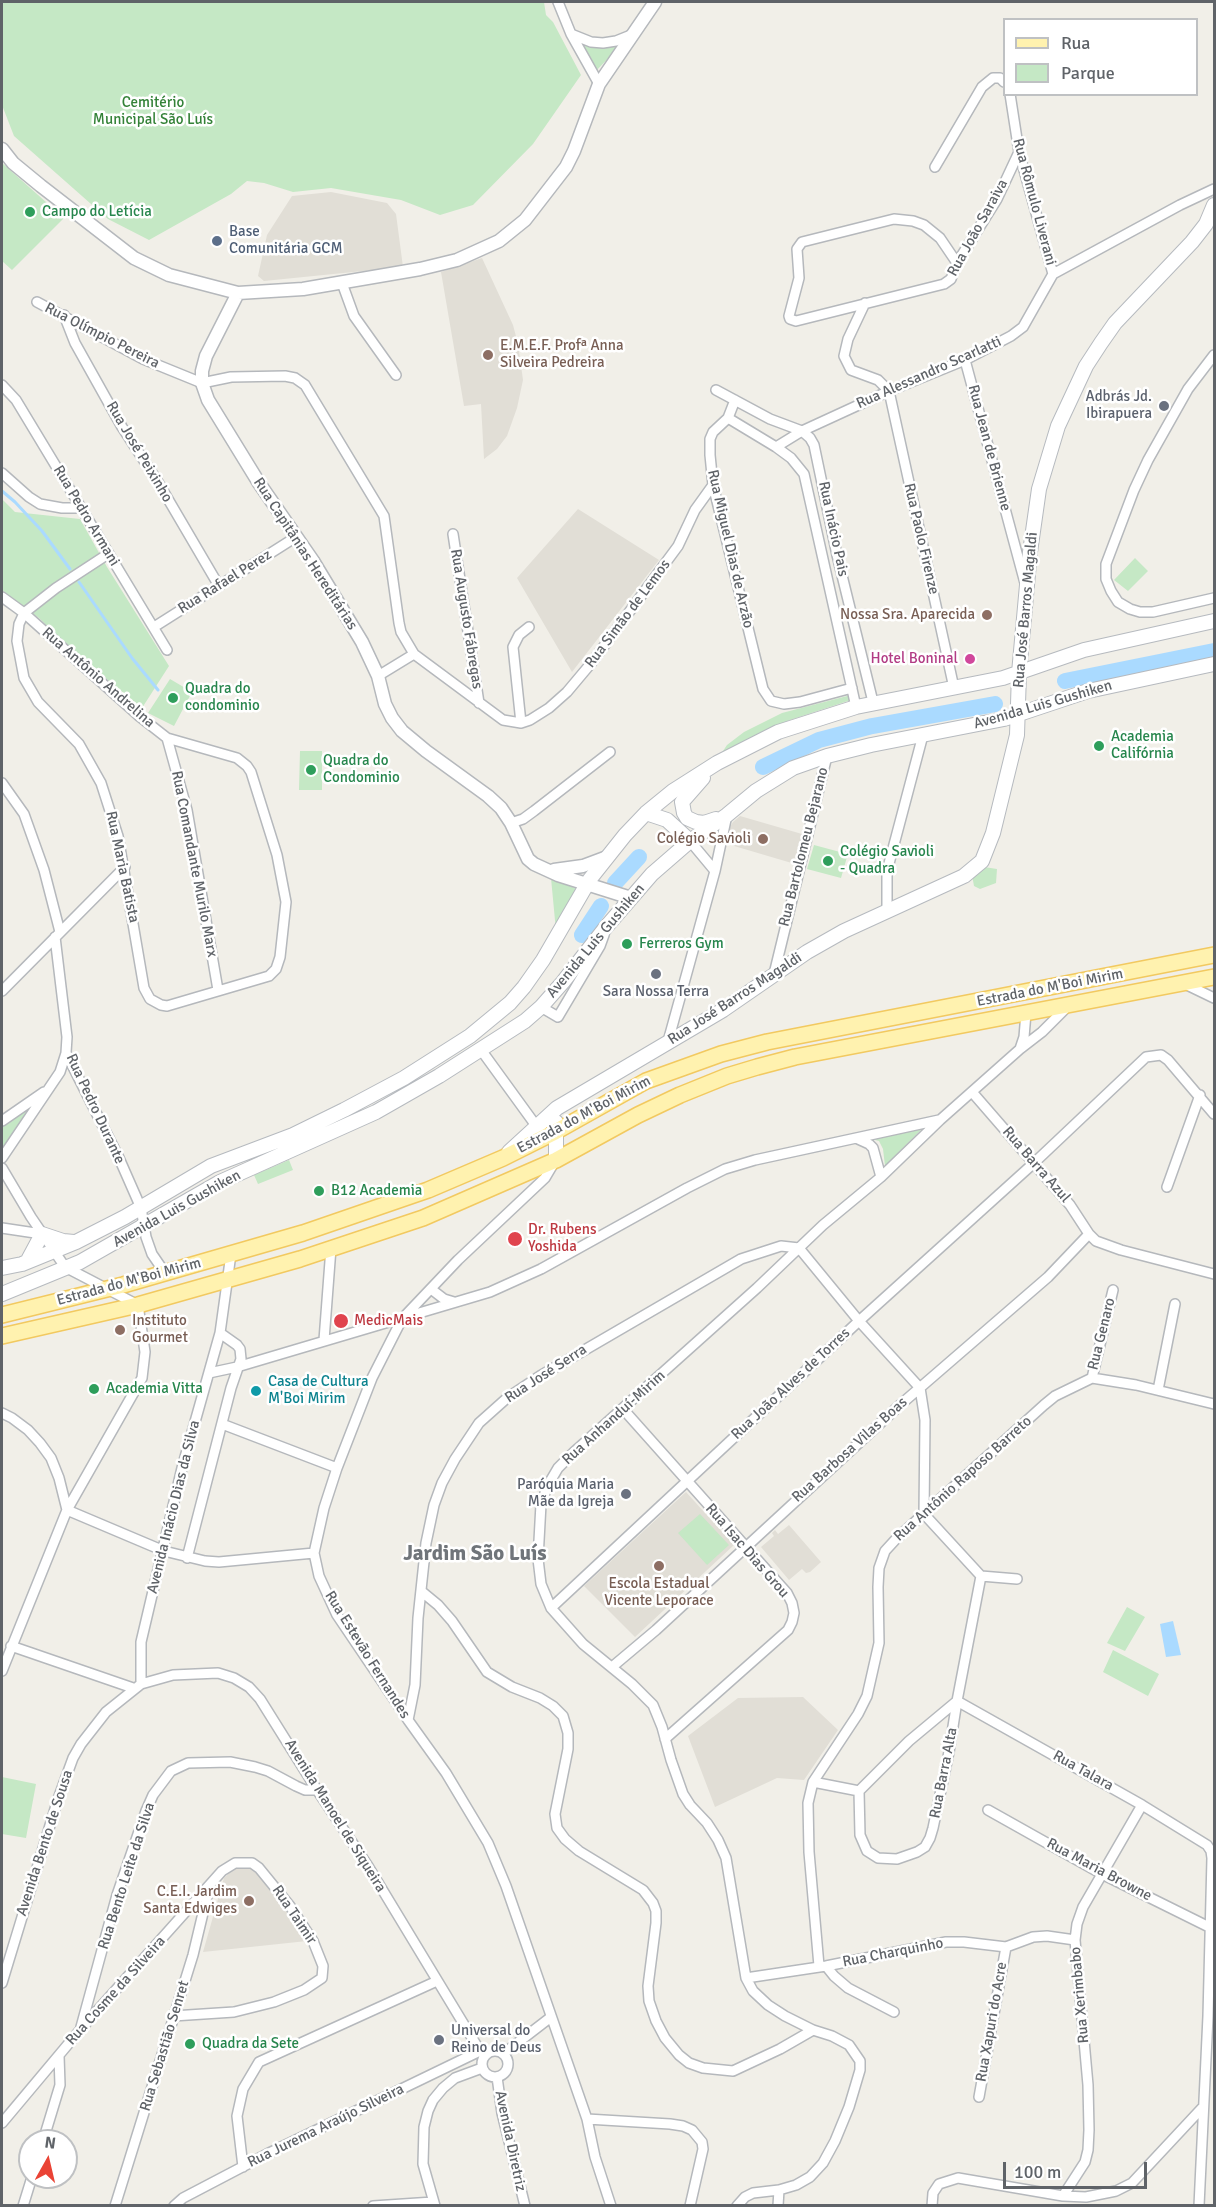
<!DOCTYPE html>
<meta charset="utf-8">
<style>
body{margin:0}
#map{position:relative;width:1216px;height:2207px;overflow:hidden;background:#f1efe8;font-family:Signika,sans-serif}
canvas{display:block}
.frame{position:absolute;inset:0;border:3px solid #5f6368;pointer-events:none}
.legend{position:absolute;left:1003px;top:18px;width:195px;height:78px;box-sizing:border-box;background:#fff;border:2px solid #bfc1c3;margin:0;padding:8px 10px;list-style:none;font-size:18px;color:#5f6368}
.legend li{display:flex;align-items:center;gap:12px;height:30px}
.legend b{width:30px;border:2px solid #bfc1c3}
.north{position:absolute;left:18px;top:2129px;width:60px;height:60px;box-sizing:border-box;background:#fff;border:2px solid #bfc1c3;border-radius:50%;rotate:8deg;font-size:16px;font-weight:700;line-height:24px;text-align:center;color:#5f6368}
.north::after{content:'';display:block;margin:auto;width:21px;height:27px;background:#ea4335;clip-path:polygon(50% 0,100% 100%,50% 72%,0 100%)}
.scale{position:absolute;left:1003px;top:2162px;width:144px;height:27px;box-sizing:border-box;border:3px solid #5f6368;border-top:0;padding-left:8px;font-size:18px;line-height:21px;white-space:nowrap;color:#5f6368;-webkit-text-stroke:4px #fff;paint-order:stroke}
</style>
<div id="map">
<canvas width="1216" height="2207"></canvas>
<div class="frame"></div>
<ul class="legend">
<li><b style="height:8px;background:#fff2af"></b>Rua</li>
<li><b style="height:16px;background:#c5e8c5"></b>Parque</li>
</ul>
<div class="north">N</div>
<div class="scale">100 m</div>
</div>
<script>
const context = document.querySelector('canvas').getContext('2d');
context.lineJoin = 'round';
function fillPath(path, color) { context.fillStyle = color; context.fill(path, 'evenodd'); }
const shape = rows => new Path2D(rows.map(r => 'M' + r).join(''));
function trace(path, color, width, dash) { context.strokeStyle = color; context.lineWidth = width; context.lineCap = dash ? 'butt' : 'round'; context.setLineDash(dash || []); context.stroke(path); }
function label(font, color, halo, rows, align = 'center') {
  context.font = font + ' Signika,sans-serif'; context.lineWidth = 5; context.setLineDash([]); context.textBaseline = 'middle'; context.strokeStyle = halo; context.fillStyle = color; for (const [text, x, y, turn = 0] of rows) {
    context.save(); context.translate(x, y); context.rotate((+turn || 0) * Math.PI / 180); context.textAlign = isNaN(turn) ? turn : align; if (halo) context.strokeText(text, 0, 0); context.fillText(text, 0, 0); context.restore();
  }
}
const education = shape([
 [331,192,387,203,396,214,403,267,264,281,258,276,267,235,292,196],
 [482,258,513,325,518,344,523,380,517,408,507,436,497,449,484,459,481,404,464,406,441,272],
 [578,509,659,560,572,672,517,578],
 [740,816,802,834,795,864,724,843,726,833,733,822],
 [686,1492,734,1545,635,1637,584,1586],
 [789,1525,821,1562,810,1572,806,1573,802,1569,789,1580,761,1547,774,1536,772,1533,775,1530,778,1534],
 [803,1697,838,1730,804,1780,777,1778,715,1807,688,1736,738,1698],
 [252,1865,275,1891,307,1941,203,1952,224,1878,235,1867]
]);
const green = shape([
 [2,2,544,2,546,15,553,22,581,75,533,144,473,205,440,215,401,200,331,188,293,192,264,183,247,181,231,194,149,240,108,219,14,136,2,105],
 [600,45,621,45,594,73,584,46],
 [2,163,64,218,12,270,2,261],
 [2,499,15,512,80,519,107,567,169,666,142,708,76,654,39,618,2,590],
 [1135,558,1148,571,1128,591,1114,580],
 [170,679,192,692,174,726,148,713],
 [851,695,851,700,790,720,721,754,727,745,744,732,782,713],
 [300,751,322,751,322,790,299,790],
 [814,845,840,852,842,848,849,850,841,878,807,869],
 [984,867,997,869,996,883,980,889,974,886,972,875],
 [551,878,579,890,556,931],
 [41,1097,2,1153,2,1124],
 [924,1127,885,1166,883,1149,879,1141,867,1138],
 [289,1160,293,1170,258,1184,254,1175],
 [700,1514,729,1545,707,1565,678,1533],
 [1127,1607,1145,1617,1125,1651,1107,1643],
 [1113,1650,1159,1674,1148,1696,1103,1672],
 [2,1777,36,1784,26,1838,2,1834]
]);
const water = shape([
 [1173,1621,1181,1655,1166,1657,1160,1624]
]);
const stream = shape([
 [2,491,15,502,42,531,70,569],
 [79,582,132,658,158,690]
]);
const river = shape([
 [1065,681,1214,651],
 [763,767,819,740,872,726,995,704],
 [615,883,639,857],
 [582,935,601,906]
]);
const minor = shape([
 [558,2,571,34,599,84],
 [571,34,591,42,603,43,616,41,631,35],
 [1010,94,1019,152,1053,274],
 [935,167,982,87,993,78,1000,78,1004,82],
 [957,263,940,238,924,225,913,221,894,219,802,242,797,249,799,278,789,316,790,319,796,321,944,284,951,279,957,263,997,199,1019,152],
 [342,283,354,316,396,375],
 [37,302,143,359,202,383,231,377,285,376,295,378,305,385,384,516,399,623,401,632,414,654],
 [865,303,848,339,844,356,851,370,878,380,889,391,954,688],
 [64,315,75,343,122,427,158,482,219,586],
 [1214,355,1188,389,1148,460,1134,490,1106,564,1106,579,1111,591,1118,602,1130,609,1140,612,1153,612,1214,598],
 [965,360,1025,583],
 [2,385,16,400,167,650],
 [716,390,770,419,802,431,810,438,814,445,837,555,873,702],
 [735,400,728,418,713,432,710,439,710,455,713,485,763,689,771,701,784,704,800,702,852,688],
 [728,418,776,447,791,458,804,474,856,707],
 [776,447,802,431,889,391,965,360,1011,336,1023,327,1053,274,1180,205,1214,189],
 [2,473,29,497,40,504,62,508,80,508],
 [453,534,479,703],
 [2,597,24,613,139,716,167,738,237,758,247,766,251,772,277,855,286,902,280,957,276,969,269,976,167,1006,161,1005,150,999,144,988,118,836,101,783,79,744,38,702,24,678,17,641,19,624,24,613,56,588,108,554],
 [154,627,296,537],
 [378,676,414,654,503,720,521,723,530,720,549,708,567,692,593,661,678,546,695,510,713,485],
 [521,723,513,647,519,635,529,627],
 [167,738,187,810,218,990],
 [2,783,24,814,44,870,60,932],
 [511,823,523,819,534,811,610,752],
 [690,841,715,871],
 [887,911,887,871,923,735],
 [55,937,67,1037,66,1053,119,1158,141,1208,146,1237,152,1254,165,1273],
 [774,974,827,756],
 [1185,984,1214,998],
 [2,991,125,867],
 [541,1007,558,1017,600,946,604,935],
 [667,1045,715,871,727,815],
 [482,1048,484,1054,537,1127],
 [1020,1049,1024,1037,1026,1013],
 [972,1092,1070,1205,1089,1234,1096,1241,1121,1250,1214,1274],
 [2,1121,44,1092],
 [858,1139,869,1144,873,1148,881,1177],
 [2,1158,60,1072,66,1053],
 [555,1161,545,1178,458,1260,402,1319,372,1378,337,1468,324,1508,314,1553,319,1576,337,1615,408,1720,446,1773,488,1843,506,1886,587,2119,595,2157,611,2206],
 [2,1168,31,1217,65,1267,138,1305,145,1352,142,1378,67,1510,2,1671],
 [1167,1187,1200,1095],
 [2,1228,42,1234],
 [799,1248,859,1321,920,1388,925,1420,924,1514,981,1576],
 [431,1289,444,1299,454,1302],
 [324,1340,331,1248],
 [209,1373,237,1367,490,1292,541,1269,687,1188,725,1169,755,1160,939,1120],
 [1092,1378,1113,1290],
 [1158,1390,1175,1304],
 [623,1409,787,1593,792,1603,794,1613,792,1622,788,1630,665,1739],
 [2,1413,12,1418,28,1430,40,1443,51,1458,59,1478,67,1510],
 [222,1424,337,1468],
 [67,1510,164,1551,205,1561,219,1562,314,1553],
 [187,1558,231,1388,241,1359,240,1349,237,1345,220,1333],
 [981,1576,1017,1579],
 [421,1591,438,1605,452,1621,487,1672,512,1687,540,1698,553,1706,563,1716,568,1733,568,1749,555,1814,557,1828,565,1839,579,1851,643,1890,653,1903,656,1911,656,1923,648,1986,649,2001,656,2021,665,2038,679,2055,689,2063,703,2068,733,2071,780,2049,813,2030],
 [551,1608,859,1321,1035,1162,1146,1057,1161,1055,1168,1060,1214,1114],
 [11,1646,133,1688],
 [612,1667,656,1630,900,1405,1048,1277,1089,1234],
 [141,1684,141,1642,182,1468,220,1333,231,1254],
 [957,1701,1142,1805,1207,1845,1211,1851,1212,1858,1208,2016,1199,2206],
 [408,1720,415,1685,418,1618,426,1543,434,1505,442,1483,455,1459,479,1423,507,1398,540,1376,741,1259,781,1246,799,1248],
 [813,1782,859,1791],
 [859,1791,860,1835,867,1851,878,1858,897,1859,917,1852,925,1847,930,1838,933,1828,949,1752,957,1701,981,1576],
 [859,1791,909,1741,957,1701],
 [988,1810,1102,1874,1211,1928],
 [819,1966,809,1852,808,1803,813,1782,858,1714,867,1696,879,1643,878,1587,879,1568,885,1551,896,1539,1044,1405,1055,1396,1092,1378,1136,1385,1214,1404],
 [826,1966,834,1976,848,1988,894,2012],
 [746,1978,826,1966,946,1942,964,1942,1006,1947,1033,1937,1047,1936,1075,1940],
 [2,1983,58,1799,73,1758,81,1744,106,1712,141,1684,173,1675,218,1673,234,1678,249,1687,260,1699,317,1790,368,1866,480,2051,486,2055],
 [81,2027,117,1895,146,1811,153,1795,171,1771,188,1763,230,1762,255,1767,268,1771,296,1786,305,1790,317,1790],
 '482 2064a13 13 0 1 1 26 0a13 13 0 1 1-26 0Z',
 [503,2054,551,2017],
 [497,2077,502,2113,525,2206],
 [979,2097,1006,1947],
 [587,2119,670,2124,683,2126,692,2130,702,2142,703,2149,690,2206],
 [2,2123,80,2030,222,1871,235,1863,252,1863,259,1868,290,1906,313,1941,323,1966,322,1978,304,1990,274,2002,234,2012,173,2016],
 [43,2141,60,2085,59,2056],
 [243,2167,237,2116,243,2089,259,2062,437,1981],
 [1063,2196,1085,2162,1088,2150,1089,2130,1088,2085,1075,1940,1077,1924,1083,1907,1142,1805],
 [23,2206,32,2177],
 [115,2206,193,1955,209,1888],
 [174,2206,183,2198,267,2154,480,2051],
 [373,2206,433,2202],
 [435,2206,423,2164,424,2127,428,2111,433,2100,443,2088,455,2078,482,2068],
 [737,2206,745,2197,753,2193,779,2190],
 [778,2206,779,2190,796,2185,810,2177,823,2163,835,2141,849,2107,860,2070,860,2061,849,2045,832,2036,813,2030,785,2016,768,2005,753,1991,746,1978,726,1858,718,1840,707,1823,690,1805,683,1794,671,1760,662,1727,653,1705,632,1684,583,1644,551,1608,541,1584,538,1559,541,1504,548,1485,558,1468,574,1452,757,1288,823,1225,881,1177,940,1120,1020,1049,1042,1032,1068,1006],
 [932,2206,933,2193,939,2184,958,2178,1063,2196,1086,2197,1116,2191,1132,2183,1202,2108]
]);
const tertiary = shape([
 [2,149,13,163,41,186,134,258,169,275,238,293,303,289,420,269,457,260,499,241,525,220,566,167,574,151,599,84,655,2],
 [238,293,206,356,202,371,202,383,208,400,259,483,313,561,362,642,378,676,385,704,392,718,402,731,426,751,488,796,501,808,511,823,528,859,534,864,558,875,631,898],
 [554,870,583,866,607,857]
]);
const secondary = shape([
 [703,778,682,802,684,813,687,818,696,822,704,823,716,819],
 [646,813,667,820,690,841],
 [509,1152,557,1108,723,1010,807,952,844,931,964,876,982,861,993,833,1017,735,1019,673,1030,552,1039,489,1058,426,1086,366,1101,343,1115,323,1192,242,1206,224,1214,205],
 [556,1160,556,1122],
 [27,1262,42,1234,63,1241,74,1242],
 [2,1268,22,1264,76,1242,125,1217,211,1166,293,1135,344,1110,404,1078,470,1036,510,1003,524,987,543,960,590,879,625,835,646,813,673,791,717,763,778,732,856,707,1003,678,1084,650,1214,621],
 [2,1294,80,1262,220,1182,376,1112,439,1076,525,1021,541,1007,563,982,606,927,652,874,690,841,727,815,756,791,793,768,827,756,871,745,1004,719,1088,691,1214,664]
]);
const primary = shape([
 [2,1315,123,1285,303,1233,428,1190,503,1158,555,1132,646,1081,721,1054,767,1042,1214,955],
 [2,1336,138,1305,300,1259,423,1218,556,1160,638,1115,680,1095,727,1076,757,1067,795,1057,1214,977]
]);
const markers = [
 [30,212,6,"#2e9e5b"],
 [217,241,6,"#5c6f8a"],
 [488,355,6,"#8d6e63"],
 [1164,406,6,"#6b7280"],
 [987,615,6,"#8d6e63"],
 [970,659,6,"#d1479c"],
 [173,698,6,"#2e9e5b"],
 [1099,746,6,"#2e9e5b"],
 [311,770,6,"#2e9e5b"],
 [763,839,6,"#8d6e63"],
 [828,861,6,"#2e9e5b"],
 [627,944,6,"#2e9e5b"],
 [656,974,6,"#6b7280"],
 [319,1191,6,"#2e9e5b"],
 [515,1239,8,"#e0444e"],
 [341,1321,8,"#e0444e"],
 [120,1330,6,"#8d6e63"],
 [94,1389,6,"#2e9e5b"],
 [256,1391,6,"#0f9aa8"],
 [626,1494,6,"#6b7280"],
 [659,1566,6,"#8d6e63"],
 [249,1901,6,"#8d6e63"],
 [439,2040,6,"#6b7280"],
 [190,2044,6,"#2e9e5b"]
];
const parkNames = [
 ["Cemitério",153,103],
 ["Municipal São Luís",153,120]
];
const streetNames = [
 ["Rua Rômulo Liverani",1034,202,75],
 ["Rua João Saraiva",978,228,-61],
 ["Rua Olímpio Pereira",102,336,27],
 ["Rua Alessandro Scarlatti",929,373,-24],
 ["Rua Jean de Brienne",989,448,75],
 ["Rua José Peixinho",139,452,59],
 ["Rua Pedro Armani",86,516,59],
 ["Rua Inácio Pais",833,529,78],
 ["Rua Paolo Firenze",921,539,77],
 ["Rua Miguel Dias de Arzão",730,549,77],
 ["Rua Capitânias Hereditárias",305,554,57],
 ["Rua Rafael Perez",225,582,-32],
 ["Rua José Barros Magaldi",1026,610,-85],
 ["Rua Simão de Lemos",628,614,-53],
 ["Rua Augusto Fábregas",466,619,81],
 ["Rua Antônio Andrelina",98,678,41],
 ["Avenida Luis Gushiken",1043,705,-16],
 ["Rua Bartolomeu Bejarano",804,847,-76],
 ["Rua Comandante Murilo Marx",194,864,79],
 ["Rua Maria Batista",122,867,78],
 ["Avenida Luis Gushiken",596,941,-50],
 ["Estrada do M'Boi Mirim",1050,988,-11],
 ["Rua José Barros Magaldi",735,999,-33],
 ["Rua Pedro Durante",95,1109,65],
 ["Estrada do M'Boi Mirim",584,1115,-28],
 ["Rua Barra Azul",1036,1165,49],
 ["Avenida Luis Gushiken",177,1209,-29],
 ["Estrada do M'Boi Mirim",129,1282,-15],
 ["Rua Genaro",1102,1334,-76],
 ["Rua José Serra",546,1374,-33],
 ["Rua João Alves de Torres",791,1384,-43],
 ["Rua Anhanduí-Mirim",614,1418,-42],
 ["Rua Barbosa Vilas Boas",850,1450,-42],
 ["Rua Antônio Raposo Barreto",963,1479,-42],
 ["Avenida Inácio Dias da Silva",174,1507,-76],
 ["Rua Isac Dias Grou",747,1551,49],
 ["Rua Estevão Fernandes",367,1655,58],
 ["Rua Talara",1083,1771,29],
 ["Rua Barra Alta",944,1773,-79],
 ["Avenida Manoel de Siqueira",335,1816,58],
 ["Avenida Bento de Sousa",45,1843,-72],
 ["Rua Maria Browne",1099,1870,28],
 ["Rua Bento Leite da Silva",127,1876,-72],
 ["Rua Taimir",294,1915,56],
 ["Rua Charquinho",893,1953,-11],
 ["Rua Cosme da Silveira",116,1991,-48],
 ["Rua Xerimbabo",1080,1995,-95],
 ["Rua Xapuri do Acre",992,2022,-80],
 ["Rua Sebastião Senret",165,2046,-73],
 ["Rua Jurema Araújo Silveira",326,2126,-26],
 ["Avenida Diretriz",510,2141,78]
];
const leisureNames = [
 ["Campo do Letícia",42,212],
 ["Quadra do",185,689],
 ["condominio",185,706],
 ["Academia",1111,737],
 ["Califórnia",1111,754],
 ["Quadra do",323,761],
 ["Condominio",323,778],
 ["Colégio Savioli",840,852],
 ["- Quadra",840,869],
 ["Ferreros Gym",639,944],
 ["B12 Academia",331,1191],
 ["Academia Vitta",106,1389],
 ["Quadra da Sete",202,2044]
];
const serviceNames = [
 ["Base",229,232],
 ["Comunitária GCM",229,249]
];
const educationNames = [
 ["E.M.E.F. Profª Anna",500,346,"left"],
 ["Silveira Pedreira",500,363,"left"],
 ["Nossa Sra. Aparecida",975,615],
 ["Colégio Savioli",751,839],
 ["Instituto",132,1321,"left"],
 ["Gourmet",132,1338,"left"],
 ["Escola Estadual",659,1584,"center"],
 ["Vicente Leporace",659,1601,"center"],
 ["C.E.I. Jardim",237,1892],
 ["Santa Edwiges",237,1909]
];
const worshipNames = [
 ["Adbrás Jd.",1152,397],
 ["Ibirapuera",1152,414],
 ["Sara Nossa Terra",656,992,"center"],
 ["Paróquia Maria",614,1485],
 ["Mãe da Igreja",614,1502],
 ["Universal do",451,2031,"left"],
 ["Reino de Deus",451,2048,"left"]
];
const hotelNames = [
 ["Hotel Boninal",958,659]
];
const healthNames = [
 ["Dr. Rubens",528,1230],
 ["Yoshida",528,1247],
 ["MedicMais",354,1321]
];
const cultureNames = [
 ["Casa de Cultura",268,1382],
 ["M'Boi Mirim",268,1399]
];
const districtNames = [
 ["Jardim São Luís",475,1554]
];
fillPath(education, '#e1ded6');
fillPath(green, '#c5e8c5');
fillPath(water, '#aadaff');
trace(stream, '#aadaff', 3);
trace(river, '#aadaff', 16);
trace(minor, '#b5b8bc', 12);
trace(tertiary, '#b5b8bc', 15);
trace(secondary, '#b6babf', 16);
trace(primary, '#f2c960', 18);
trace(minor, '#fff', 9);
trace(tertiary, '#fff', 12);
trace(secondary, '#fff', 14);
trace(primary, '#fff2af', 15);
for (const [x, y, r, color] of markers) { const dot = new Path2D(); dot.arc(x, y, r, 0, 2 * Math.PI); context.fillStyle = color; context.fill(dot); trace(dot, '#fff', 2); }
label('15px', '#348238', '#fff', parkNames);
label('15px', '#5f6368', '#fff', streetNames);
label('15px', '#27864d', '#fff', leisureNames, 'left');
label('15px', '#4e5e75', '#fff', serviceNames, 'left');
label('15px', '#785e54', '#fff', educationNames, 'right');
label('15px', '#5b616d', '#fff', worshipNames, 'right');
label('15px', '#b23c85', '#fff', hotelNames, 'right');
label('15px', '#be3a42', '#fff', healthNames, 'left');
label('15px', '#0d838f', '#fff', cultureNames, 'left');
label('bold 21px', '#70757a', '#fff', districtNames);
</script>
